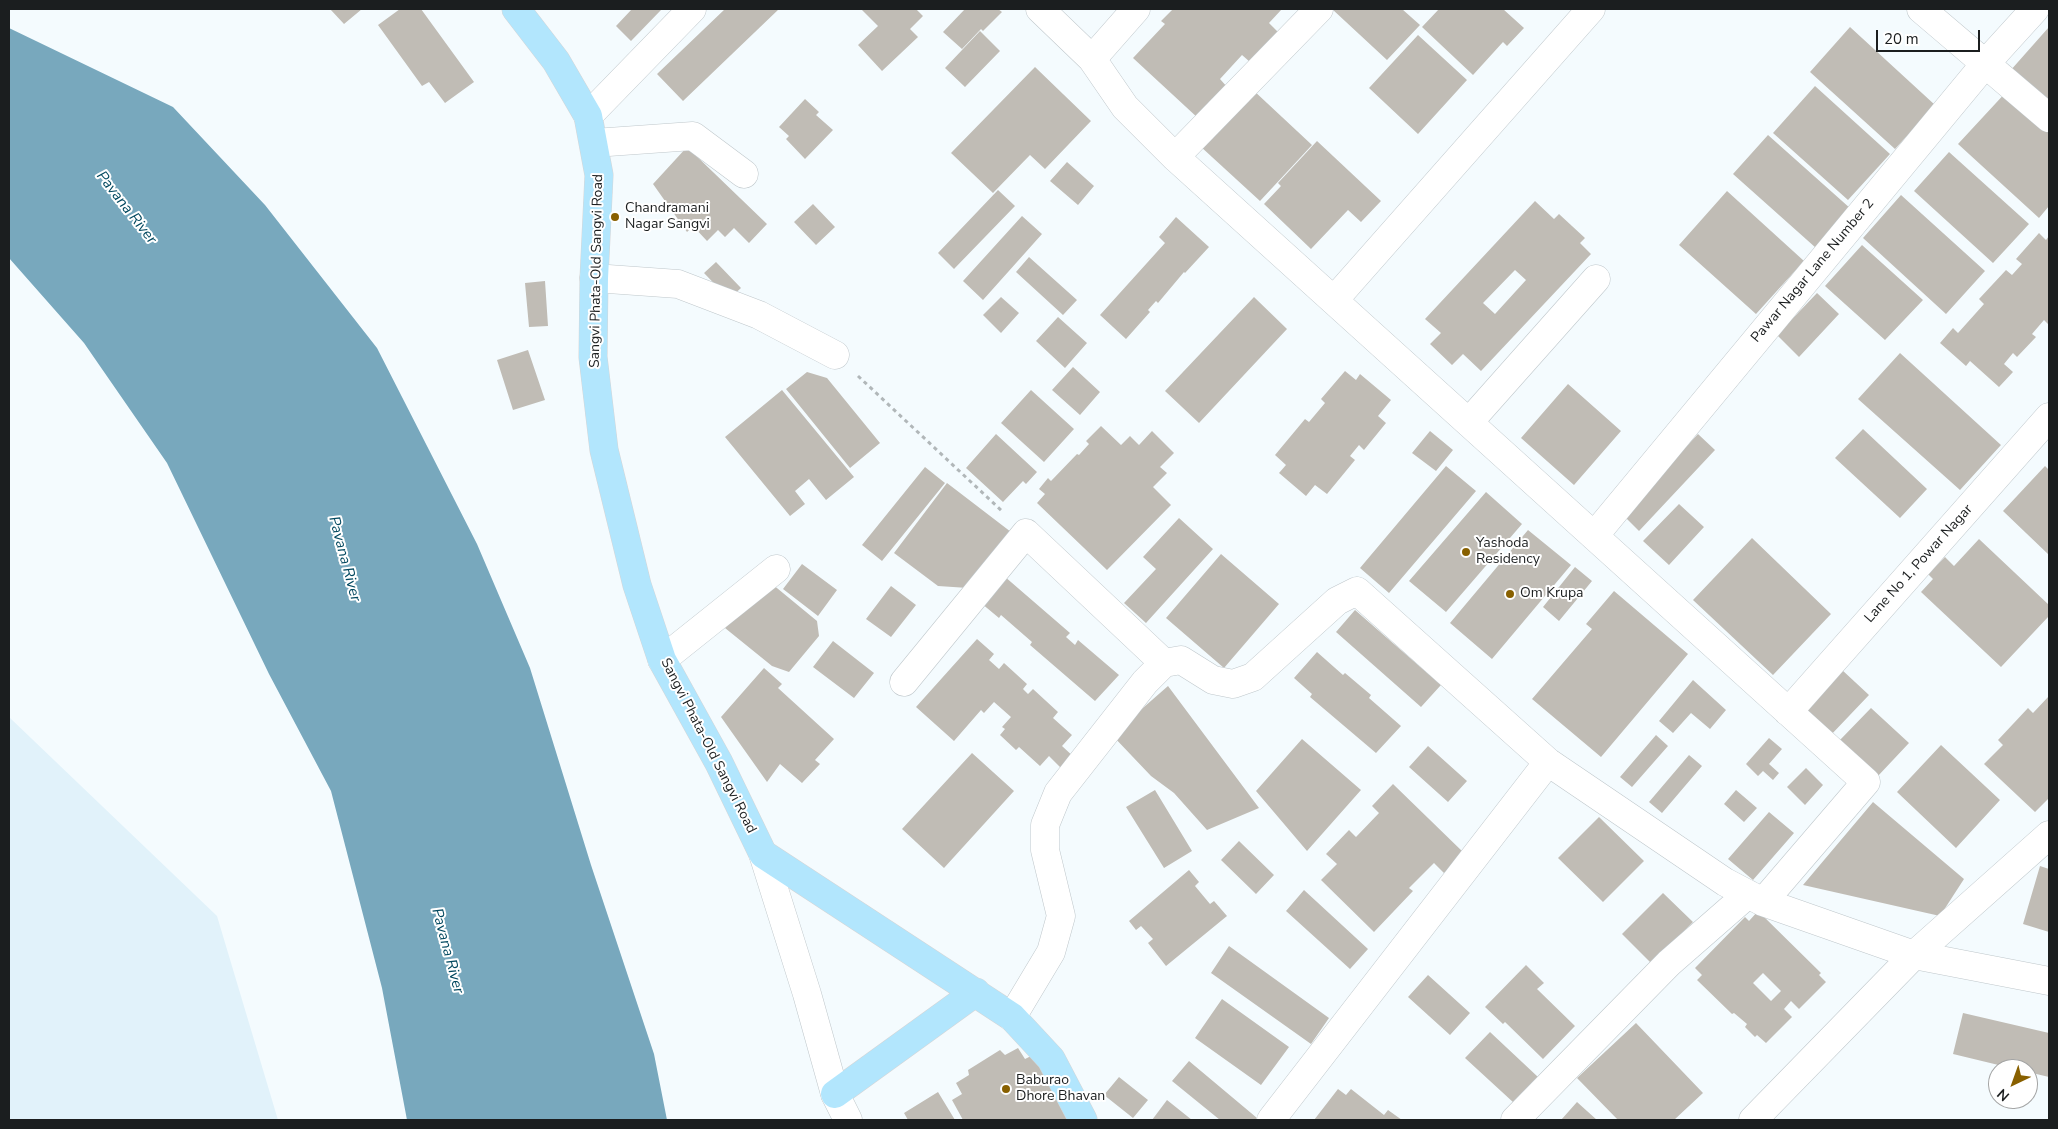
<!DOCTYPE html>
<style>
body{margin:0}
#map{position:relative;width:2058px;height:1129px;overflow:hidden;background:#f4fbfe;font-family:"Nunito Sans",sans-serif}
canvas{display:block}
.frame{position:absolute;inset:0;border:10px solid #1b1e1f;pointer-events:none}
.north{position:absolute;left:1988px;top:1059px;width:50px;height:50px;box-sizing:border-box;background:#fff;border:1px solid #a4a5a5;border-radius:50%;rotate:222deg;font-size:14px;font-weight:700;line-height:20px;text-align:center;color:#1b1e1f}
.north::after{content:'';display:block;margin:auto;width:18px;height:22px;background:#886000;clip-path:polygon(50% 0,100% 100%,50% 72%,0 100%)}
.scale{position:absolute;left:1876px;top:30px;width:104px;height:22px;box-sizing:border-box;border:2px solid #1b1e1f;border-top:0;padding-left:6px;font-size:15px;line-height:18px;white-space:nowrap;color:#1b1e1f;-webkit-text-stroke:4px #fff;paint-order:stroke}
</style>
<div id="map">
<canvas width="2058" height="1129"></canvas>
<div class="frame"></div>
<div class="north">N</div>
<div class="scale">20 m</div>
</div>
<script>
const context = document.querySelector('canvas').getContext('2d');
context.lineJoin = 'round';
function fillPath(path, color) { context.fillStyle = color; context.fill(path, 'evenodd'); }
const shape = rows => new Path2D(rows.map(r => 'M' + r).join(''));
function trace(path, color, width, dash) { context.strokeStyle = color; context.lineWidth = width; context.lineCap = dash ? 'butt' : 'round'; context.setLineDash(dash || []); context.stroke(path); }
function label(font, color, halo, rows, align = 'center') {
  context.font = font + ' "Nunito Sans",sans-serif'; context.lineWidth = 4; context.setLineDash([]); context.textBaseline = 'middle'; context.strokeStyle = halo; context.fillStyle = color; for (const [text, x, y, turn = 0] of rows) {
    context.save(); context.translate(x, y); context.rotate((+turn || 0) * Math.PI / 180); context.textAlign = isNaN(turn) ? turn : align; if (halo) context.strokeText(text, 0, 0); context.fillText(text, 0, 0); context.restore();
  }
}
const built = shape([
 [9,717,217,916,278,1120,9,1120]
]);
const water = shape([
 [9,28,173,107,265,205,377,348,477,544,530,668,591,865,654,1054,667,1120,407,1120,382,988,331,791,269,674,167,463,84,343,9,258]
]);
const building = shape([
 [330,9,362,9,344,24],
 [400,9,421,9,474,82,445,103,429,82,422,86,378,25],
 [632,9,662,9,631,41,616,26],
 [725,9,779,9,683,101,657,74],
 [861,9,916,9,923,16,910,29,918,37,882,71,858,45,878,26],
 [965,9,998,9,1002,12,983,31,981,29,962,49,943,32],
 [1173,9,1282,9,1269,23,1278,32,1250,62,1242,55,1220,79,1228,88,1199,119,1133,58,1165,24,1161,21],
 [1332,9,1402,9,1420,25,1387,60],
 [1439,9,1503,9,1524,28,1507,46,1503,42,1473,75,1422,27],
 [1850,27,1935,105,1895,149,1810,72],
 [2049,27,2049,107,2010,71],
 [980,31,1000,51,965,87,945,68],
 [1418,35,1467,80,1418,134,1369,88],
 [1035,67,1091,121,1045,169,1030,155,993,193,951,153],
 [1815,86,1890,154,1848,200,1773,133],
 [1252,89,1312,145,1260,201,1200,146],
 [2008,90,2049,127,2049,206,2039,218,1958,144],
 [805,99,819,112,816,115,833,130,805,159,786,139,789,136,779,127],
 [1768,135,1851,209,1816,248,1733,174],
 [1317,141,1381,201,1361,222,1348,210,1311,249,1264,204,1281,186,1278,183],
 [687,147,767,224,749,243,734,228,725,237,718,230,707,241,693,226,687,232,653,184],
 [1949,152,2029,224,1993,263,1914,191],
 [1067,162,1094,186,1078,205,1050,181],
 [998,190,1015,206,954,269,938,253],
 [1727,191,1804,261,1756,314,1679,245],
 [1901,195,1985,271,1946,314,1863,238],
 [1535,201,1554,219,1559,214,1585,238,1580,243,1591,254,1481,371,1463,354,1452,365,1430,344,1441,333,1425,319],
 [1515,270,1526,280,1495,314,1483,303],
 [813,204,835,227,816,245,794,222],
 [1022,216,1042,234,983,300,963,281],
 [1176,217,1209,247,1185,273,1184,272,1158,303,1156,301,1148,310,1150,312,1126,339,1100,315,1165,243,1159,237],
 [2039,233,2046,240,2049,236,2049,325,2044,320,2032,334,2036,337,2017,357,2013,353,2004,364,2013,372,1999,387,1970,361,1966,366,1940,343,1953,328,1958,333,1984,304,1979,299,2006,270,2012,275,2022,264,2016,259],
 [1862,245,1923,300,1885,340,1825,286],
 [1029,257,1077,300,1063,315,1016,272],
 [716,262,741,288,729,299,704,273],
 [545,281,548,326,529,327,525,283],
 [1817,293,1839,314,1799,357,1777,335],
 [1001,297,1019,313,1001,333,983,315],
 [1254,297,1287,329,1199,423,1165,391],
 [1058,317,1087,343,1065,368,1036,341],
 [528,350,545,400,513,410,497,360],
 [1900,353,2001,445,1960,490,1858,399],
 [1073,367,1100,392,1080,415,1052,390],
 [1345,371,1356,380,1360,374,1391,400,1378,416,1386,423,1364,450,1359,445,1350,456,1355,460,1327,494,1315,485,1306,496,1279,473,1286,465,1275,455,1305,419,1309,422,1325,403,1321,399],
 [807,372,827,378,880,443,850,468,786,389],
 [1568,384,1621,431,1574,485,1521,438],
 [782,390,854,477,826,500,809,479,795,491,805,504,790,516,725,437],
 [1031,390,1074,429,1044,462,1001,423],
 [1101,426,1121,445,1130,436,1139,445,1152,431,1174,453,1160,467,1167,473,1153,487,1171,505,1107,570,1037,503,1045,494,1039,489,1048,478,1051,481,1077,454,1079,455,1089,444,1086,441],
 [1863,429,1927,489,1900,518,1835,458],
 [1430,431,1453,450,1436,471,1412,453],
 [996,434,1037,472,1026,484,1023,481,1003,502,966,468],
 [1698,434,1715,450,1639,531,1623,515],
 [1446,466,1476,491,1389,593,1360,568],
 [2045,466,2049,470,2049,555,2003,511],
 [925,467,945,483,882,561,862,545],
 [947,483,1011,532,968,588,938,586,894,553],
 [1486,492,1522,524,1446,612,1409,581],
 [1679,504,1704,527,1669,565,1643,541],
 [1179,518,1213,549,1146,623,1124,603,1156,569,1143,557],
 [1528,530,1571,565,1492,659,1450,623],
 [1752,538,1831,614,1773,675,1693,600],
 [1979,539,2049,605,2049,616,2001,667,1921,592,1933,579,1928,574,1945,557,1954,566],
 [1221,554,1279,604,1224,668,1166,618],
 [802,564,837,590,818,616,783,589],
 [1575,567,1592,581,1559,621,1543,607],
 [1004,576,1070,633,1066,637,1075,645,1078,640,1119,675,1095,701,1030,645,1032,642,1001,615,999,618,981,603],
 [766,579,817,621,819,636,789,672,772,666,725,628],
 [891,586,916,605,891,637,866,619],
 [1614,591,1688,654,1601,757,1532,699,1592,629,1586,624],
 [1355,610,1441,685,1421,707,1336,632],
 [977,639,994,654,989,660,999,669,1004,663,1027,684,1023,689,1028,694,1033,689,1058,712,1053,718,1072,735,1062,746,1075,758,1064,771,1049,756,1040,766,1019,747,1016,750,1000,735,1005,729,1002,727,1011,717,994,702,984,713,981,710,954,741,916,707],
 [833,641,874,673,854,698,813,667],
 [1317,652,1343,675,1345,673,1371,695,1369,698,1401,726,1376,753,1310,697,1312,694,1294,678],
 [764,668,782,684,778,688,834,739,815,760,820,764,802,783,780,764,767,782,721,717],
 [1841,669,1869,695,1829,737,1801,711],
 [1693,680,1726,710,1710,729,1691,713,1673,733,1659,721],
 [1168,686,1259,808,1207,830,1174,793,1151,776,1112,735],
 [2049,696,2049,800,2048,799,2035,812,1984,764,2003,745,1998,740,2028,708,2033,713],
 [1871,708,1909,743,1877,777,1839,741],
 [1656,735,1668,746,1632,787,1620,777],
 [1769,738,1782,749,1769,764,1779,773,1773,780,1763,771,1758,776,1746,764],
 [1302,739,1361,790,1307,851,1256,791],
 [1941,745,2000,800,1956,848,1897,792],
 [1428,746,1467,781,1448,802,1409,767],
 [972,753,1014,791,944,868,902,829],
 [1689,755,1702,766,1662,813,1649,802],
 [1806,768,1823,785,1805,805,1787,787],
 [1393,784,1464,853,1444,873,1434,863,1409,888,1413,891,1374,932,1321,880,1337,864,1326,854,1349,830,1356,837,1379,813,1372,806],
 [1155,790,1192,851,1164,868,1126,807],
 [1736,790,1757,808,1744,822,1724,804],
 [1873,802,1964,879,1940,916,1803,885],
 [1769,812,1794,833,1753,880,1728,859],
 [1599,817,1644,861,1603,902,1558,858],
 [1239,841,1274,875,1256,894,1221,860],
 [2040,866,2049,869,2049,932,2023,924],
 [1189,870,1199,882,1195,886,1210,904,1214,901,1227,916,1166,966,1148,943,1153,939,1141,926,1136,930,1129,921],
 [1304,890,1368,949,1350,969,1286,911],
 [1663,893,1693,922,1652,964,1622,934],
 [1758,911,1821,973,1819,975,1826,982,1799,1009,1791,1001,1784,1009,1792,1017,1766,1043,1757,1035,1755,1037,1745,1027,1747,1024,1734,1013,1732,1014,1697,980,1702,975,1695,968,1745,917,1749,921],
 [1763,973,1781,991,1771,1001,1753,983],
 [1229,946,1329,1018,1311,1044,1211,973],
 [1526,965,1544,983,1537,989,1575,1026,1543,1059,1505,1022,1503,1024,1485,1007],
 [1428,975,1470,1013,1450,1035,1408,997],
 [1222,999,1289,1047,1261,1085,1195,1038],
 [1963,1013,2049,1033,2049,1077,2028,1072,2028,1069,2015,1069,1953,1054],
 [1636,1023,1703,1093,1674,1120,1618,1120,1577,1078],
 [1490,1032,1538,1077,1514,1103,1465,1058],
 [1018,1048,1025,1059,1035,1054,1071,1120,963,1120,952,1100,962,1094,956,1083,969,1075,968,1070,1000,1050,1005,1055],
 [1189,1061,1257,1118,1255,1120,1220,1120,1172,1081],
 [1119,1077,1148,1100,1133,1118,1104,1095],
 [1338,1089,1346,1095,1351,1089,1384,1115,1388,1110,1402,1120,1314,1120],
 [938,1092,955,1120,908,1120,904,1113],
 [1167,1100,1192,1120,1152,1120],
 [1577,1102,1597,1120,1561,1120]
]);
const path = shape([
 [858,376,1003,512]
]);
const minor = shape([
 [1040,9,1092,59,1125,107,1175,157,1866,782,1763,902],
 [1921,9,2049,118],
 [1092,59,1136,9],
 [588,116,692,9],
 [594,143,693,136,744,174],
 [1175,157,1319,9],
 [594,278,678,284,759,315,835,355],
 [1334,300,1591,9],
 [1469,422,1596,279],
 [1594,536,1985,64,2035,9],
 [662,660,776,569],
 [904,682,1026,533,1164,663],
 [1788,712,2049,417],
 [763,854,807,994,835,1094,848,1120],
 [1012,1017,1051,952,1061,916,1045,850,1045,825,1058,793,1145,682,1164,663,1181,660,1213,680,1233,684,1253,677,1337,601,1357,591,1548,762,1725,882,1763,902,1914,955,2049,981],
 [1271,1120,1548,762],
 [1515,1120,1669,963,1748,894],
 [1753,1120,1914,955,2049,835]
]);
const major = shape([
 [516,9,556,61,588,116,599,175,594,278,593,357,604,450,637,585,662,660,719,763,763,854,1012,1017,1051,1059,1083,1120],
 [835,1094,976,992]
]);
const markers = [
 [615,217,5,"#886000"],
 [1466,552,5,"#886000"],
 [1510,594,5,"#886000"],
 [1006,1089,5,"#886000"]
];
const poiNames = [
 ["Chandramani",625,209],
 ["Nagar Sangvi",625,225],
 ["Yashoda",1476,544],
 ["Residency",1476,560],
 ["Om Krupa",1520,594],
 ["Baburao",1016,1081],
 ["Dhore Bhavan",1016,1097]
];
const streetNames = [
 ["Sangvi Phata-Old Sangvi Road",597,271,-89],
 ["Pawar Nagar Lane Number 2",1813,271,-50],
 ["Lane No 1, Powar Nagar",1919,564,-48],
 ["Sangvi Phata-Old Sangvi Road",708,746,63]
];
const waterNames = [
 ["Pavana River",126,208,52],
 ["Pavana River",344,559,75],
 ["Pavana River",447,951,75]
];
fillPath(built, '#e1f2fa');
fillPath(water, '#78a8bd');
fillPath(building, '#c0bcb5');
trace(minor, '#bfc7cb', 29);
trace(major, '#d6d6d7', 29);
trace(path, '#b1b7b9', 3, [4, 4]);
trace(minor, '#fff', 28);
trace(major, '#b2e6fd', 28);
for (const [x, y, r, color] of markers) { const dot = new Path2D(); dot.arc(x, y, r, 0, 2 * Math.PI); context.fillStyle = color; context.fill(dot); trace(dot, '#fff', 2); }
label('14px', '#1b1e1f', '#fff', poiNames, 'left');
label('14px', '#1b1e1f', '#fff', streetNames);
label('italic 15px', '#01475e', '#fff', waterNames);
</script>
